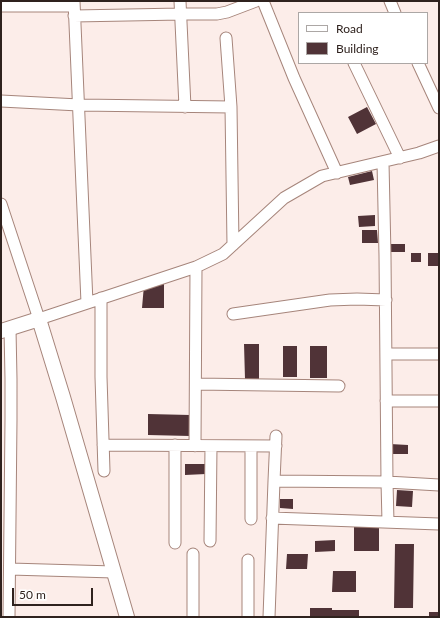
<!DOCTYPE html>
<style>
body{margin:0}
#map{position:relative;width:440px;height:618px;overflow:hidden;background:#fcede9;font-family:Lato,sans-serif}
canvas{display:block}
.frame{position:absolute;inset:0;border:2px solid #2f221e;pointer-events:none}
.legend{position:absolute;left:298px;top:12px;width:130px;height:52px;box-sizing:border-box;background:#fff;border:1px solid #aca7a5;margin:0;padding:5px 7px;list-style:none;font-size:12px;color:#2f221e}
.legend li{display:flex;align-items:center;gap:8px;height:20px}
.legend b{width:20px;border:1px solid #aca7a5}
.scale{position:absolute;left:12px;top:588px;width:81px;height:18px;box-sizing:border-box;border:2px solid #2f221e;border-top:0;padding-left:5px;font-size:12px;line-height:14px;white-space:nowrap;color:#2f221e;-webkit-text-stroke:3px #fff;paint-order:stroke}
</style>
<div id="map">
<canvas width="440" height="618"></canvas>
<div class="frame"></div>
<ul class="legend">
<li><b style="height:5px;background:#fff"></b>Road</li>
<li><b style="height:11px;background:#503337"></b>Building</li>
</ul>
<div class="scale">50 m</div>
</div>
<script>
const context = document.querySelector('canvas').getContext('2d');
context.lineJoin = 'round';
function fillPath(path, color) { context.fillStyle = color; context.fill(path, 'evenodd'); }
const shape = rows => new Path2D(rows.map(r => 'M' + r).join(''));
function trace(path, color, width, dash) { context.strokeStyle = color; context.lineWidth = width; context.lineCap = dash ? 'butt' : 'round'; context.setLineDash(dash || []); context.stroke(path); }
const building = shape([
 [367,107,376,124,357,134,348,117],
 [372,171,374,180,350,185,348,177],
 [375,215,375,226,359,227,358,216],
 [362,230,377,230,378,243,362,243],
 [388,244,405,244,405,252,388,252],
 [411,253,421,253,421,262,411,262],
 [428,253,438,253,438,266,428,266],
 [164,281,164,308,142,308,144,285],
 [244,344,259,344,259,379,245,379],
 [283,346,297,346,297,377,283,377],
 [310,346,327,346,327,378,310,378],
 [148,414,190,415,190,436,148,435],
 [390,444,408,445,408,454,390,454],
 [185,464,206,464,206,474,185,475],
 [397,490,413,491,412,507,396,506],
 [280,499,293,499,293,509,280,508],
 [354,527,379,527,379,551,354,551],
 [335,540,335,551,315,552,315,541],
 [395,544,414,544,413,608,394,608],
 [287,554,308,554,307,569,286,569],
 [333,571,356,571,356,592,332,592],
 [310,608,332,608,332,610,359,610,359,617,310,617],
 [429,612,439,612,439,617,429,617]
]);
const minor = shape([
 [74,1,87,303],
 [180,1,185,107],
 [263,1,294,78,337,173],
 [390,1,395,13],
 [1,6,74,6],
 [74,16,181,14,217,14,227,12,256,1],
 [226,38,231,107,233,245],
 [354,63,400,158],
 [418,63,439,108],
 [1,101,79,105,231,107],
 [383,162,385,256,387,482,388,522],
 [1,204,39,319,196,267,223,254,284,198,322,176,419,153,439,146],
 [101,298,101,377,104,471],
 [233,314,330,300,357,299,386,300],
 [386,354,439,354],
 [196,384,339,386],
 [386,401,439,401],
 [103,445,276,446],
 [175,445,175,543],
 [195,446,196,267],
 [251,446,251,519],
 [274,481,387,482,439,485],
 [272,518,439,524],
 [210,541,211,446],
 [10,569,114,572],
 [9,617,11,419,11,379,10,329],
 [193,617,193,554],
 [248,617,248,560],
 [269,617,274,481,276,436]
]);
const tertiary = shape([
 [1,331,39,319,63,397,127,617]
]);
fillPath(building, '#503337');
trace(minor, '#a6857b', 13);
trace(tertiary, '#a6857b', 16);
trace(minor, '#fff', 11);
trace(tertiary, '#fff', 14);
</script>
